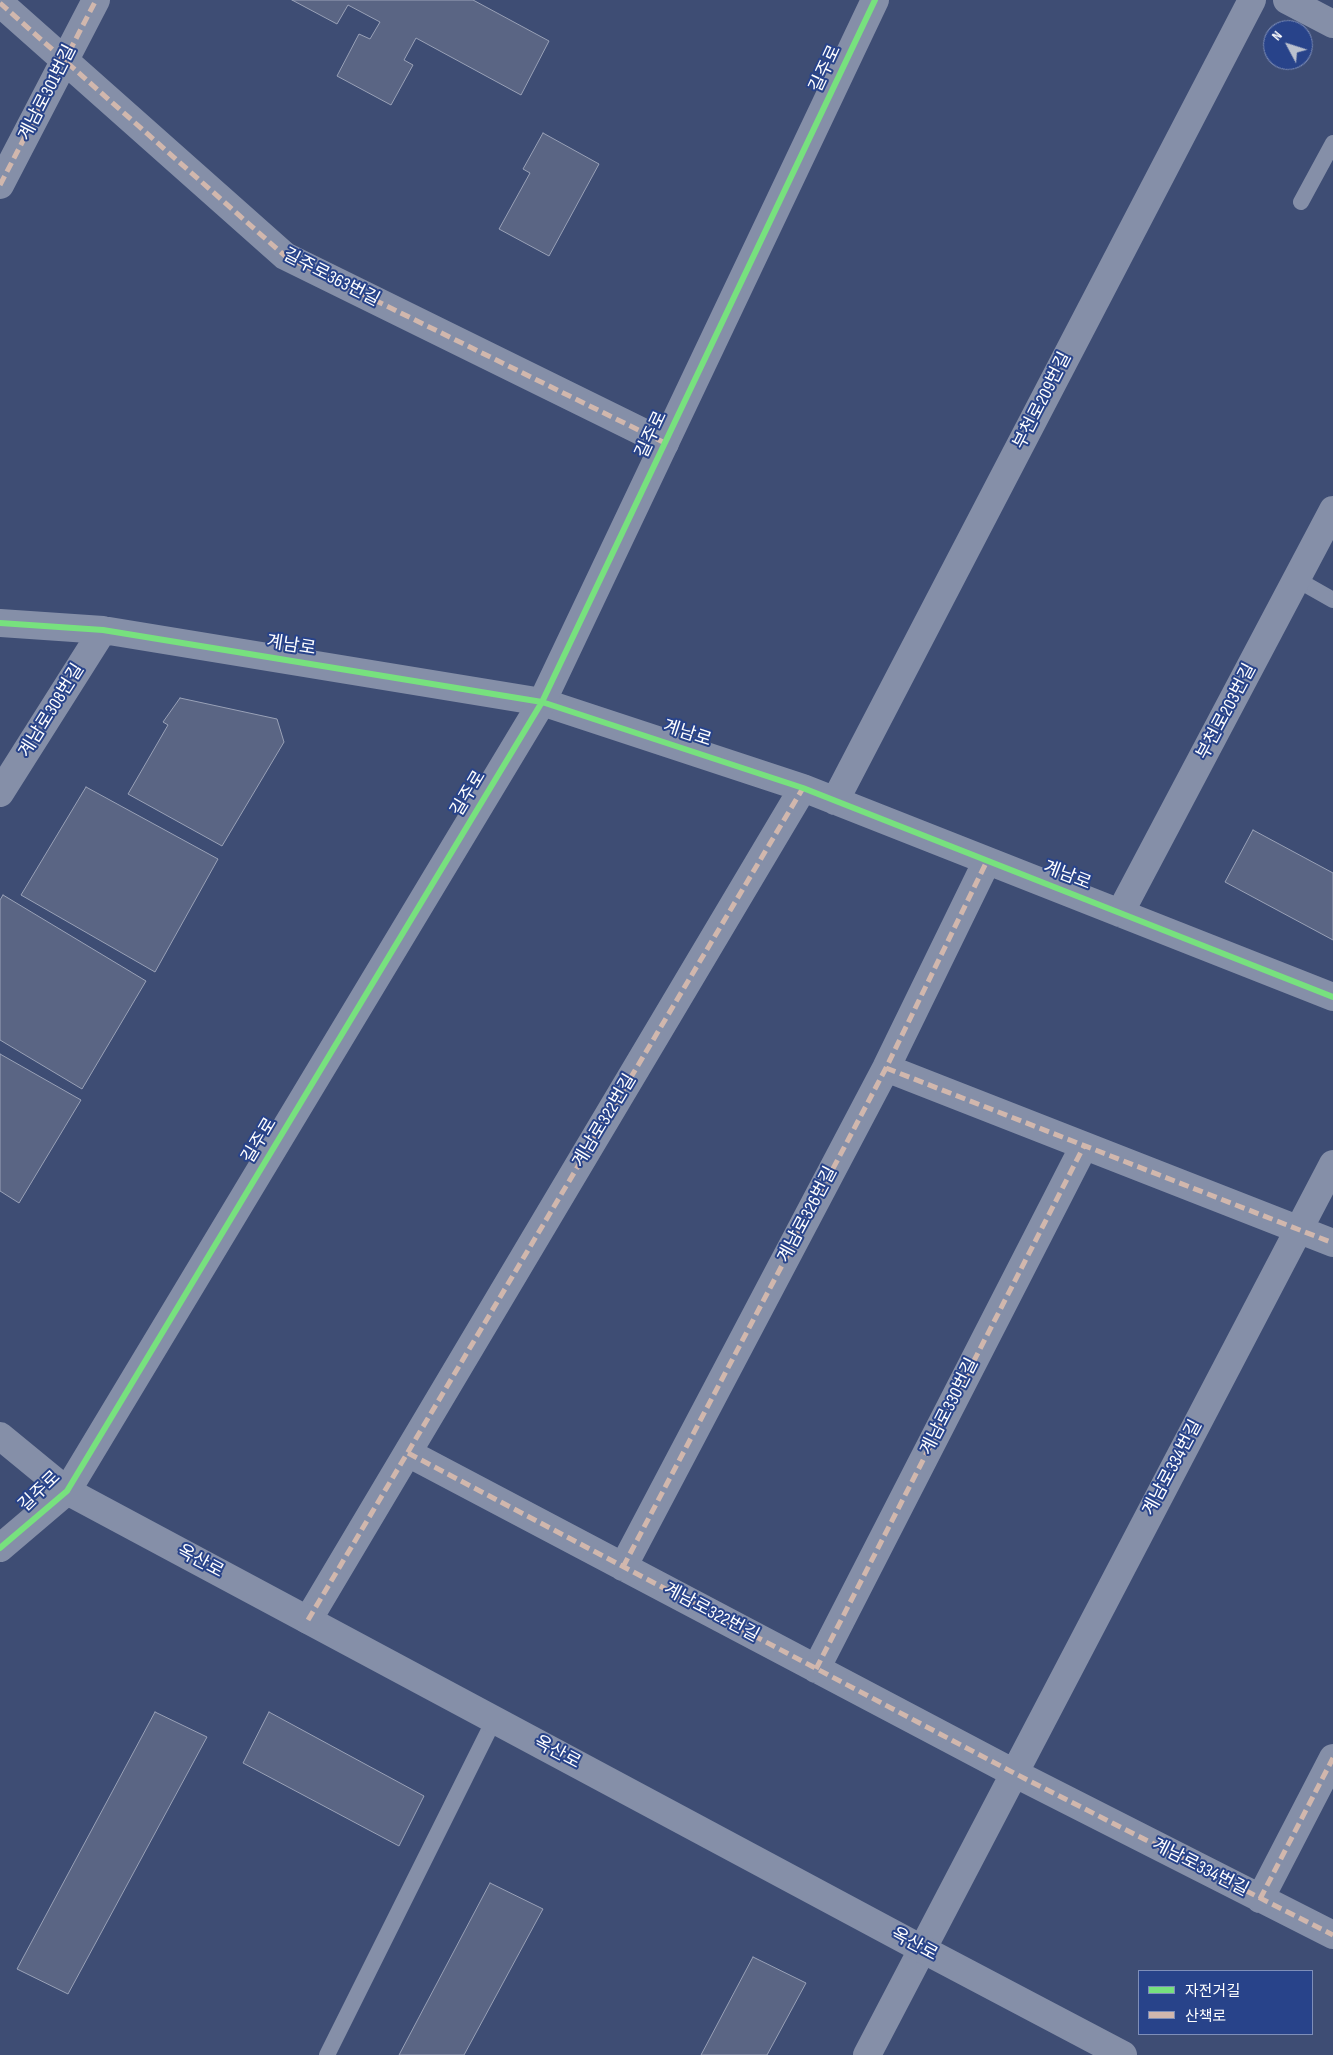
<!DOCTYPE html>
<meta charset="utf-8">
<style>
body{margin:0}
#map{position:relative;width:1333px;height:2055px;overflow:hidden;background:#3e4d74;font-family:"Sofia Sans Condensed","Noto Sans KR",sans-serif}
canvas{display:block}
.legend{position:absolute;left:1138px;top:1970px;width:175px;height:65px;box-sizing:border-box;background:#28438a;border:1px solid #7e8eb9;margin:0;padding:6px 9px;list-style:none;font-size:15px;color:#fff}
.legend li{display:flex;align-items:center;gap:10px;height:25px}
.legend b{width:25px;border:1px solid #7e8eb9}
.north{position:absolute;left:1263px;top:20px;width:50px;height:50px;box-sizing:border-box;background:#28438a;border:1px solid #7e8eb9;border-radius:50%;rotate:310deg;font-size:14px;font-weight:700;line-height:20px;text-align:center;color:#fff}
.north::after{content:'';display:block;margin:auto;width:18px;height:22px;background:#bbc1ce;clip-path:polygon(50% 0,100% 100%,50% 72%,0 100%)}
</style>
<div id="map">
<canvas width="1333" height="2055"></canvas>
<ul class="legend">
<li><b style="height:6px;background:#77e17e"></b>자전거길</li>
<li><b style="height:6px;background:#d1b7ad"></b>산책로</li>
</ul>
<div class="north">N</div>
</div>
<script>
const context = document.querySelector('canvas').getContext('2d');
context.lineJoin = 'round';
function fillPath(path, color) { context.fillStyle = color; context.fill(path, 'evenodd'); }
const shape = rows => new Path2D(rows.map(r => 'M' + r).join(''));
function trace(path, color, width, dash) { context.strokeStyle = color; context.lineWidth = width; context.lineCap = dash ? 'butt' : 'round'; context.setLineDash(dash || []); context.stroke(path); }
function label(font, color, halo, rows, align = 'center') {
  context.font = font + ' "Sofia Sans Condensed","Noto Sans KR",sans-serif'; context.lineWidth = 4; context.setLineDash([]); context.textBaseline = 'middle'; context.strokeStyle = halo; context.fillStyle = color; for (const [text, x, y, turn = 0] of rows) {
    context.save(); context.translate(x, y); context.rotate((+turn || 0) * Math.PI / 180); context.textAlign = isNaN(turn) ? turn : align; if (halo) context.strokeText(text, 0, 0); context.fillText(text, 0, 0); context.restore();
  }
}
const building = shape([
 [292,0,473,0,549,41,521,95,416,38,404,60,413,65,391,105,337,76,359,34,370,39,380,22,348,5,337,24,292,0],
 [543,133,599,164,549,256,499,229,530,173,523,169,543,133],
 [180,698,277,719,284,742,222,846,128,794,168,725,163,722,180,698],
 [86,787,218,859,155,972,21,895,86,787],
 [1253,830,1333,873,1333,940,1225,882,1253,830],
 [3,895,146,981,82,1089,0,1040,0,900,3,895],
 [0,1054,81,1100,19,1203,0,1191,0,1054],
 [155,1712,207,1737,68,1994,17,1969,155,1712],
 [269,1712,424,1796,399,1846,243,1763,269,1712],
 [490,1883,543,1909,464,2055,399,2055,490,1883],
 [753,1957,806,1983,767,2055,701,2055,753,1957]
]);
const service = shape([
 [1301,202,1333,143],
 [1296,579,1333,600],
 [327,2055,494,1720]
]);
const minor = shape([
 [1287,0,1333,24],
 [0,3,285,256,665,443],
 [0,185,96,0],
 [0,623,103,630,542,702,803,788,1333,997],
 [0,793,103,630],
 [835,801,1252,0],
 [1120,913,1333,510],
 [886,1068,1333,1243],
 [408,1453,1014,1773,1333,1935],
 [623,1567,886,1068,987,861],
 [308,1620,803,788],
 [816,1669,1084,1146],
 [1260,1899,1333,1758],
 [867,2055,1333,1164]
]);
const tertiary = shape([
 [0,1436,67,1491,922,1949,1123,2055],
 [0,1548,67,1491,542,702,875,0]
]);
const quiet = shape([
 [0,3,285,256,665,443],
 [0,185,96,0],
 [886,1068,1333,1243],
 [408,1453,1014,1773,1333,1935],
 [623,1567,886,1068,987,861],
 [308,1620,803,788],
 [816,1669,1084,1146],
 [1260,1899,1333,1758]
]);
const cycleway = shape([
 [0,623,103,630,542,702,803,788,1333,997],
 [0,1548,67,1491,542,702,875,0]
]);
const streetNames = [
 ["길주로",826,69,-65],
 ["계남로301번길",48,93,-63],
 ["길주로363번길",331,278,27],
 ["부천로209번길",1043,401,-63],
 ["길주로",652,435,-65],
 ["계남로",291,646,9],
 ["계남로308번길",52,711,-58],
 ["부천로203번길",1227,712,-62],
 ["계남로",687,734,18],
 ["길주로",469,794,-59],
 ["계남로",1067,876,21],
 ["계남로322번길",605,1121,-59],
 ["길주로",260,1141,-59],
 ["계남로326번길",808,1215,-62],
 ["계남로330번길",950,1407,-63],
 ["계남로334번길",1173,1468,-62],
 ["길주로",40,1492,-44],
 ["옥산로",200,1562,28],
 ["계남로322번길",711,1613,28],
 ["옥산로",557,1753,28],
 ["계남로334번길",1200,1868,27],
 ["옥산로",914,1945,28]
];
fillPath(building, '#5a6584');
trace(building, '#99a1b7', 1);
trace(service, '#858fa8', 16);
trace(minor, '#858fa8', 28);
trace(tertiary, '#858fa8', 28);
trace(quiet, '#d1b7ad', 5, [10, 5]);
trace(cycleway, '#77e17e', 6);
label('18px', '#fff', '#28438a', streetNames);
</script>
